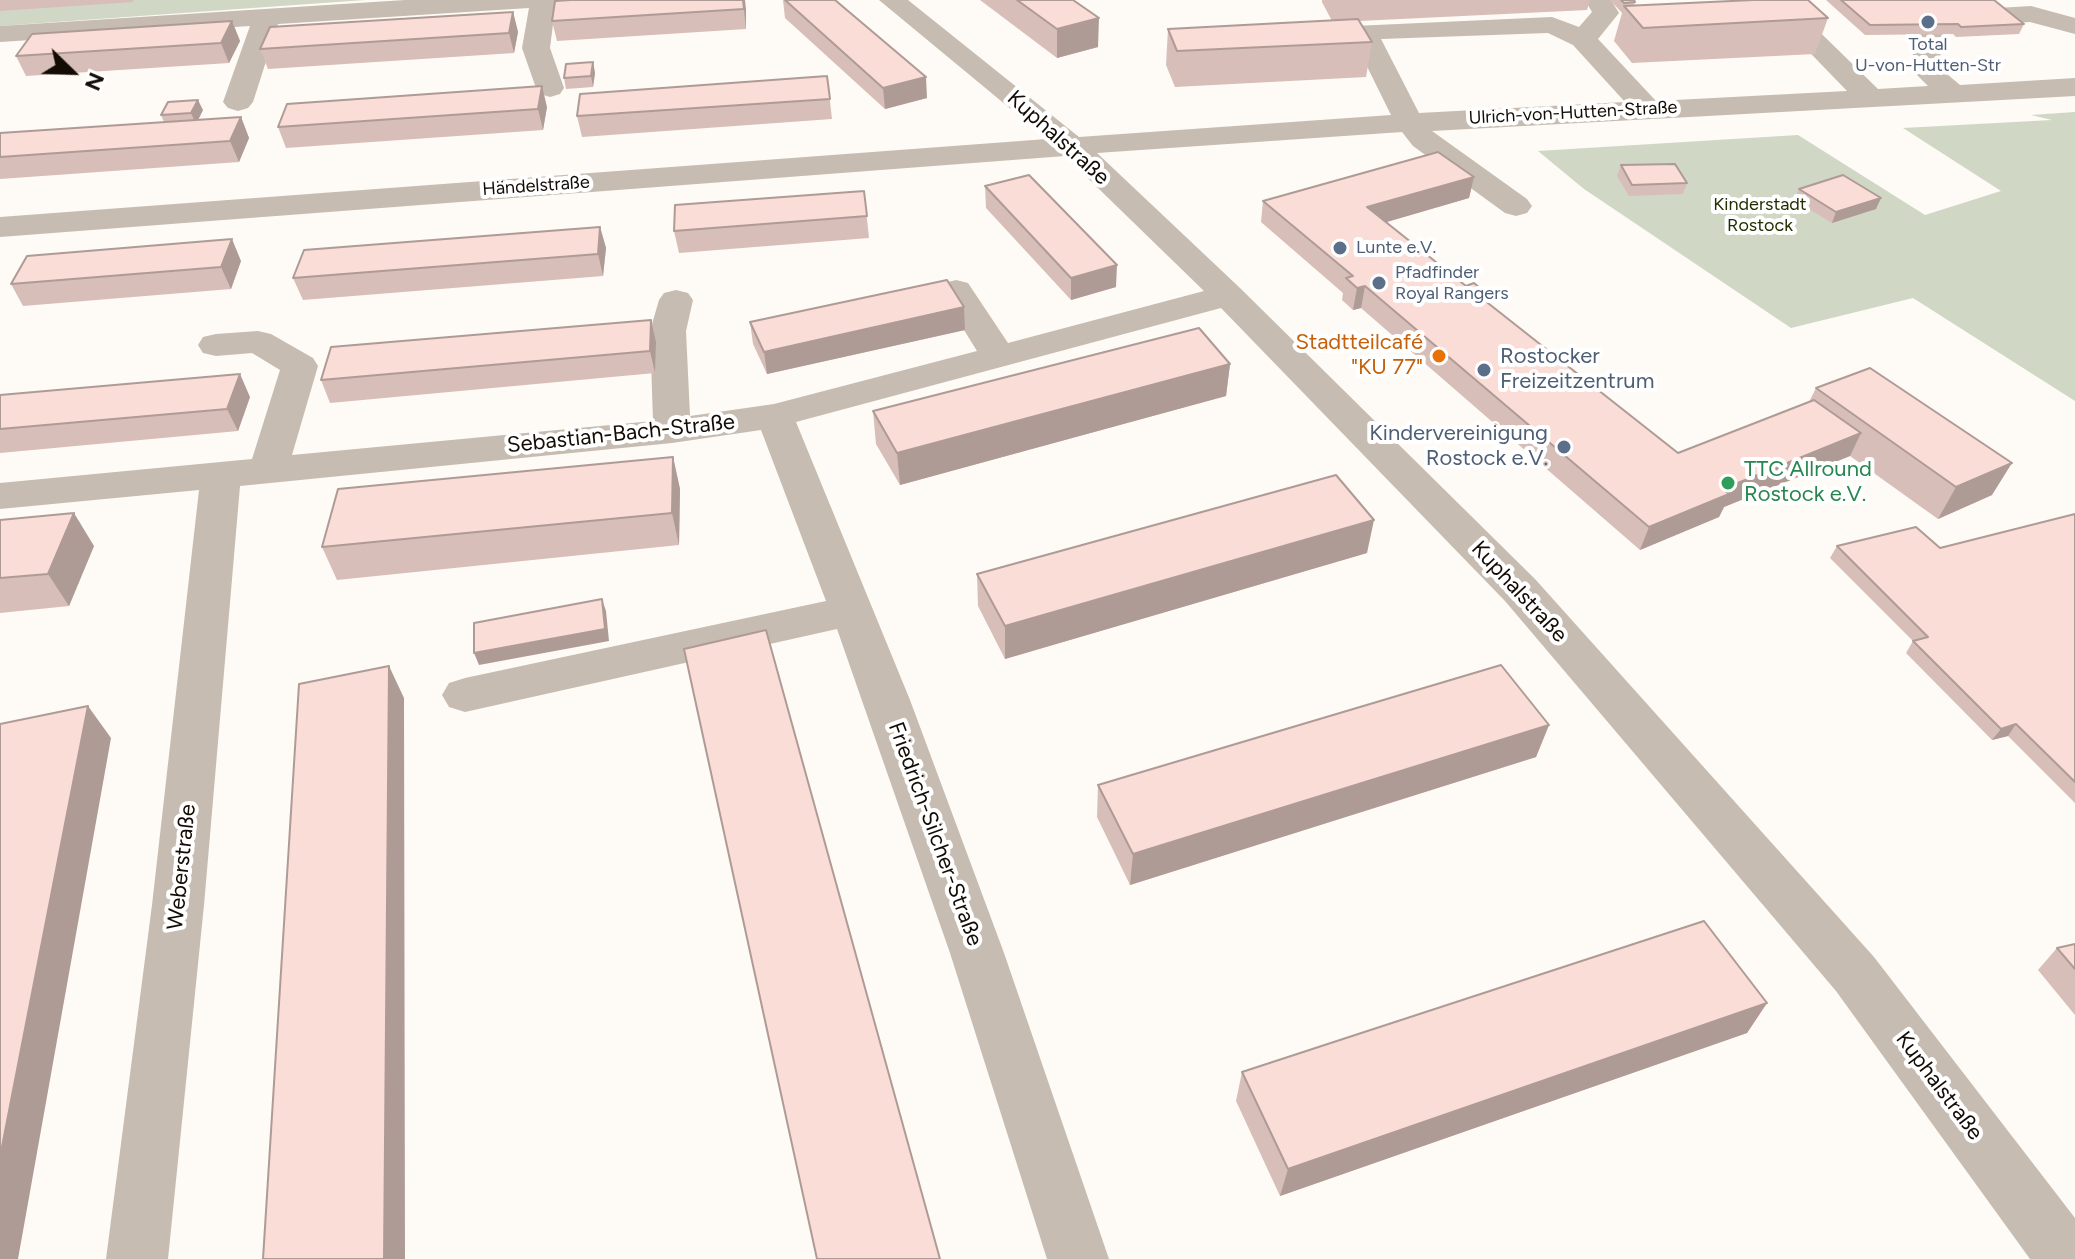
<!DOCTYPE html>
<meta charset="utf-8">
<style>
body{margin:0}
#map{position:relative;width:2075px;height:1259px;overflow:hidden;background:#fefaf5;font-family:Figtree,sans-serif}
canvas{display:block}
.north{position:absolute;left:32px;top:32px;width:80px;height:80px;-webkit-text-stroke:6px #fff;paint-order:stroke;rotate:113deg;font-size:22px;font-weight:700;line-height:32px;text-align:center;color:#120c04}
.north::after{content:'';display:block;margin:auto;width:28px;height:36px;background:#120c04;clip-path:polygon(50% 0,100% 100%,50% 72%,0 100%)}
</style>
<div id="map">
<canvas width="2075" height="1259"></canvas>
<div class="north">N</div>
</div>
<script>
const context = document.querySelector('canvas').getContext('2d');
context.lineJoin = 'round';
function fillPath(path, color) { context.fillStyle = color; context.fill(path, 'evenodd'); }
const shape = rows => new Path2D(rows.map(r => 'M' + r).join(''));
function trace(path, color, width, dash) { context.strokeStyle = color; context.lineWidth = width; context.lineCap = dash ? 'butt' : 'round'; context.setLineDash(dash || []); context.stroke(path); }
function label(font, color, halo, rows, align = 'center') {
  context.font = font + ' Figtree,sans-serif'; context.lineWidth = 8; context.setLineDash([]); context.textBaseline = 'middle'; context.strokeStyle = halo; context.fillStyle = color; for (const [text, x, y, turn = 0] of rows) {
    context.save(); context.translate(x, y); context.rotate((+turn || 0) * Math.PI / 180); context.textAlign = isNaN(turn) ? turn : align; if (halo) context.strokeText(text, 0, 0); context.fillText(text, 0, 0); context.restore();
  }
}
const green = shape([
 [0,0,365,0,0,26],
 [2075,112,2075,401,1913,298,1791,328,1584,189,1538,151,1798,135,1925,215,2001,191,1903,128,2052,120,2031,115]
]);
const minor = shape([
 [405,0,556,0,550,48,564,88,560,94,550,97,540,94,536,88,522,48,529,8,278,24,253,102,248,108,238,111,228,108,223,102,250,26,0,42,0,26,405,0],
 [879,0,908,0,1079,137,1391,115,1350,32,1354,26,1552,17,1579,27,1592,12,1585,0,1611,0,1619,13,1598,39,1656,101,1847,91,1759,0,1787,0,1878,89,1928,86,1912,70,1914,37,1918,31,1933,27,1943,29,1947,35,1941,41,1940,68,1960,85,2075,78,2075,96,1432,131,1527,199,1532,206,1527,213,1516,216,1505,213,1413,146,1402,132,1097,153,1240,288,1535,579,1874,957,2075,1218,2075,1259,2030,1259,1836,991,1505,601,1221,308,796,422,910,700,1004,953,1109,1259,1047,1259,950,953,837,629,465,712,449,707,442,695,449,683,465,678,826,601,761,430,672,443,240,486,204,905,168,1259,106,1259,152,905,199,490,0,509,0,483,252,459,280,370,252,353,216,356,203,353,198,345,203,337,216,334,258,331,271,334,313,358,318,366,292,455,653,421,650,331,659,300,664,293,676,290,688,293,693,300,686,331,690,416,774,404,977,351,939,290,944,283,956,280,968,283,1008,343,1204,291,1065,156,0,237,0,217,1047,139,879,0],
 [1548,33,1573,45,1625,102,1419,113,1381,39,1548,33],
 [2031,6,2075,18,2075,34,2030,22,1997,24,1988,22,1984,16,1988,10,1997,8,2031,6]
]);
const wall = shape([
 [0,0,134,0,133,2,0,11],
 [783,0,835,0,927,98,885,109,785,18],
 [980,0,1073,0,1098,47,1057,58],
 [1322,0,1590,0,1587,10,1359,21,1372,42,1366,77,1175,87,1166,65,1168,29,1332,21,1322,2],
 [1610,0,1634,0,1635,2,1634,6,1828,18,1815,54,1632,63,1614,41,1622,13],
 [1826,0,1994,0,2024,24,2019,34,1956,37,1953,34,1865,35],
 [746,9,746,29,557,41,552,21],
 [513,12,518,32,514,53,268,69,260,49],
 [232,21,240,41,229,63,26,76,16,56],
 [593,62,595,73,593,87,566,89,564,78],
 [827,76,832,119,582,137,577,116],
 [547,107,543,130,286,148,278,127],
 [203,110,198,120,241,117,249,138,239,162,0,179,0,133,164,122,161,115],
 [1621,165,1687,183,1683,194,1629,196,1617,176],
 [1474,177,1469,198,1386,222,1466,286,1487,294,1486,301,1678,453,1809,402,1816,388,1992,495,1938,519,1850,456,1724,507,1719,517,1640,550,1361,308,1353,310,1342,300,1343,293,1261,222,1263,201],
 [985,186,1116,287,1071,300,986,208],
 [1799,189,1876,209,1832,223,1794,200],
 [864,191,869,238,679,253,674,231],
 [600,227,606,248,603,276,303,300,293,278],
 [241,261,231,289,23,306,11,284],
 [651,320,656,342,655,373,330,403,321,380],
 [750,322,965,330,767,374,753,344],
 [1230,364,1226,396,900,485,876,444,873,411],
 [0,395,250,397,238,431,0,453],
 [673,457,680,489,679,545,337,580,322,547],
 [2075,514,2075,803,2008,736,1992,740,1906,653,1913,641,1830,558,1837,546,1940,548],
 [0,520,94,546,69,606,0,613],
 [1367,553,1005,659,978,606,977,574],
 [1549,725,1536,757,1130,885,1097,817,1098,785],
 [2075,944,2075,1015,2038,970,2057,948],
 [1767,1003,1747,1033,1280,1196,1236,1101,1242,1072]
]);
const shadedWall = shape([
 [743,0,745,0,746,9,746,29],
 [513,12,518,32,514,53,509,33],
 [1099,18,1098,47,1057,58,1057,29],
 [232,21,240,41,229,63,221,43],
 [593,62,595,73,593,87,591,76],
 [926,77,927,98,885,109,883,88],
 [542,86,547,107,543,130,538,109],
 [198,100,203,110,196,124,191,113],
 [241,117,249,138,239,162,230,141],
 [1474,177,1469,198,1363,229,1367,207],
 [1881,198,1876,209,1832,223,1836,212],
 [600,227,606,248,603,276,598,254],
 [232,239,241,261,231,289,221,267],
 [1117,265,1116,287,1071,300,1071,278],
 [1365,286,1361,308,1353,310,1357,288],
 [964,307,965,330,767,374,764,352],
 [651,320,656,342,655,373,650,351],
 [1230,364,1226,396,900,485,897,453],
 [240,374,250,397,238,431,227,409],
 [1861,433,1850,456,1724,507,1719,517,1640,550,1649,527,1723,489],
 [673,457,680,489,679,545,672,513],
 [2012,463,1992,495,1938,519,1956,487],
 [74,513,94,546,69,606,48,574],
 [1374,520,1367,553,1005,659,1005,626],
 [602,599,606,611,609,641,479,665,474,653],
 [389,666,404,698,405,1259,384,1259],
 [88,706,111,738,18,1259,0,1259,0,1157],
 [2016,724,2008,736,1992,740,2001,729],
 [1549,725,1536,757,1130,885,1133,854],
 [1767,1003,1747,1033,1280,1196,1288,1169]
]);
const building = shape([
 [571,0,743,0,744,9,552,21,555,1,571,0],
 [785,0,835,0,926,77,883,88,785,0],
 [1017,0,1073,0,1099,18,1057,29,1017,0],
 [1621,0,1634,0,1635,2,1624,3,1621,0],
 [1753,0,1808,0,1828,18,1643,28,1624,6,1753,0],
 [1841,0,1994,0,2024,24,1961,27,1958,24,1870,25,1841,0],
 [513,12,509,33,260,49,270,27,513,12],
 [1358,19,1372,42,1177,51,1168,29,1358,19],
 [232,21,221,43,16,56,32,34,232,21],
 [593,62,591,76,564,78,566,64,593,62],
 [827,76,830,99,577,116,580,94,827,76],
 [542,86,538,109,278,127,287,104,542,86],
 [198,100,191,113,161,115,168,102,198,100],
 [241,117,230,141,0,157,0,133,241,117],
 [1438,152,1474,177,1367,207,1466,286,1474,283,1487,294,1479,296,1678,453,1814,400,1861,433,1723,489,1729,494,1649,527,1365,286,1357,288,1346,278,1353,276,1263,201,1438,152],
 [1675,164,1687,183,1632,185,1621,165,1675,164],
 [1029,175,1117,265,1071,278,985,186,1029,175],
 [1843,175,1881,198,1836,212,1799,189,1843,175],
 [864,191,867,216,674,231,675,205,864,191],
 [600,227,598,254,293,278,304,250,600,227],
 [232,239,221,267,11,284,27,256,232,239],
 [947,280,964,307,764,352,750,322,947,280],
 [651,320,650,351,321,380,331,347,651,320],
 [1199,328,1230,364,897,453,873,411,1199,328],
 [1870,368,2012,463,1956,487,1816,388,1870,368],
 [240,374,227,409,0,429,0,395,240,374],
 [673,457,672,513,322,547,338,489,673,457],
 [1336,475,1374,520,1005,626,977,574,1336,475],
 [74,513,48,574,0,578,0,520,74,513],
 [2075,514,2075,782,2016,724,2001,729,1913,641,1928,637,1837,546,1916,527,1940,548,2075,514],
 [602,599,605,629,474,653,474,623,602,599],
 [766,630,940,1259,817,1259,684,649,766,630],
 [1501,665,1549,725,1133,854,1098,785,1501,665],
 [389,666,384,1259,263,1259,299,684,389,666],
 [88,706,0,1157,0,724,88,706],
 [1704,921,1767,1003,1288,1169,1242,1072,1704,921],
 [2075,944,2075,969,2057,948,2075,944]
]);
const markers = [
 [1928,22,8,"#5c6f8a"],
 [1340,248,8,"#5c6f8a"],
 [1379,283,8,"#5c6f8a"],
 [1439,356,8,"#e8710a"],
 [1484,370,8,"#5c6f8a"],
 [1564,447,8,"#5c6f8a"],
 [1728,483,8,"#2e9e5b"]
];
const farServicenames = [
 ["Total",1928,45,"center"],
 ["U-von-Hutten-Str",1928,66,"center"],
 ["Lunte e.V.",1356,248],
 ["Pfadfinder",1395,273],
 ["Royal Rangers",1395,294]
];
const farStreetnames = [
 ["Ulrich-von-Hutten-Straße",1573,113,-3],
 ["Händelstraße",536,186,-4]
];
const farParknames = [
 ["Kinderstadt",1760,205],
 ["Rostock",1760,226]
];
const streetNames = [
 ["Kuphalstraße",1058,138,42],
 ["Sebastian-Bach-Straße",621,434,-6],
 ["Kuphalstraße",1519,592,47],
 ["Friedrich-Silcher-Straße",935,834,70],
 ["Weberstraße",182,867,-84],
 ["Kuphalstraße",1939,1086,53]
];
const foodNames = [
 ["Stadtteilcafé",1423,343],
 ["\"KU 77\"",1423,368]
];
const serviceNames = [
 ["Rostocker",1500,357],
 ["Freizeitzentrum",1500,382],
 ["Kindervereinigung",1548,434,"right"],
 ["Rostock e.V.",1548,459,"right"]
];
const leisureNames = [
 ["TTC Allround",1744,470],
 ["Rostock e.V.",1744,495]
];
fillPath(green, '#d0d7c5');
fillPath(minor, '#c6bcb1');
fillPath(wall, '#d7beb8');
fillPath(shadedWall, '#af9b96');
fillPath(building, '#faddd6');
trace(building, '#af9b96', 2);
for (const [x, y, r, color] of markers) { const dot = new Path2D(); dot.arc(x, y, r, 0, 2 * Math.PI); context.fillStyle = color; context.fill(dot); trace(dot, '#fff', 3); }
label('18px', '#4e5e75', '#fff', farServicenames, 'left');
label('18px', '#120c04', '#fff', farStreetnames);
label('18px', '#222f00', '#fff', farParknames);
label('22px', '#120c04', '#fff', streetNames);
label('22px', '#c56008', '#fff', foodNames, 'right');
label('22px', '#4e5e75', '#fff', serviceNames, 'left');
label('22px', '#27864d', '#fff', leisureNames, 'left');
</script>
